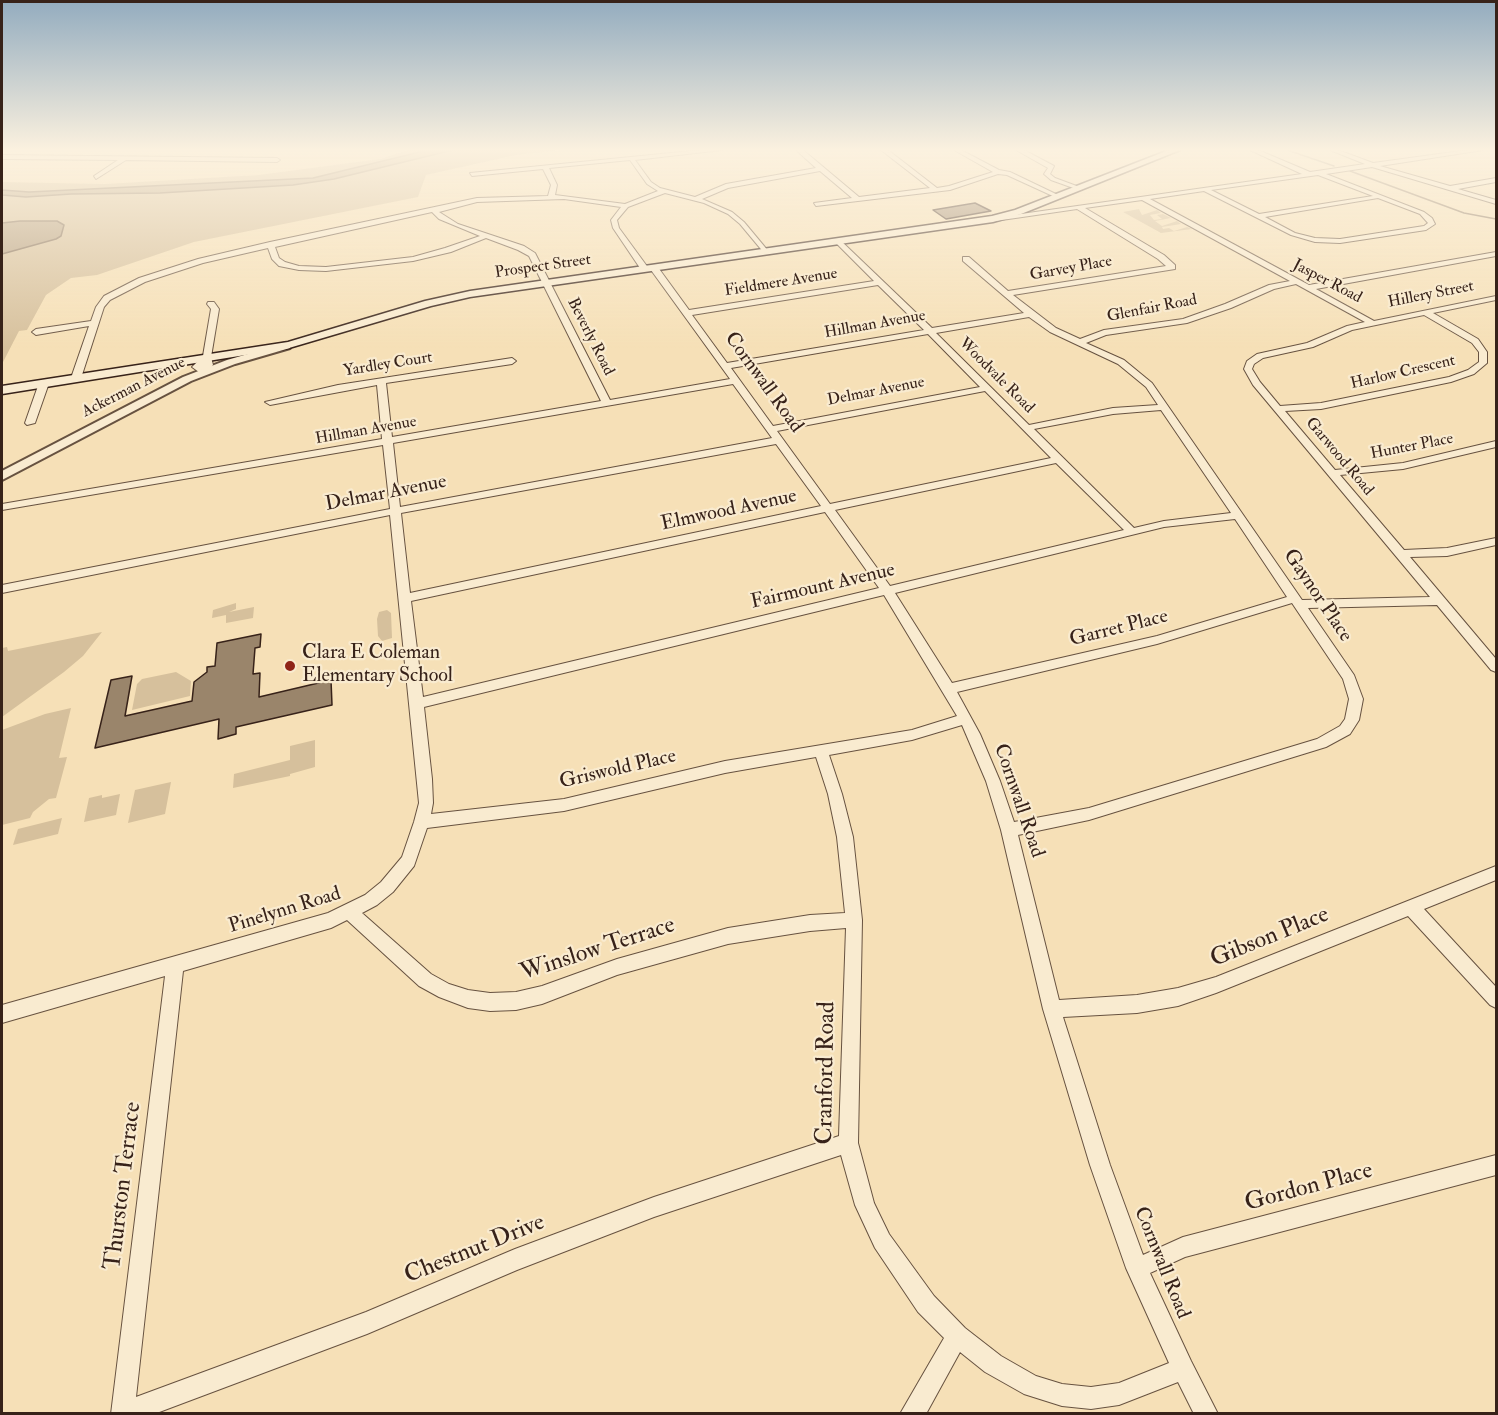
<!DOCTYPE html>
<style>
body{margin:0}
#map{position:relative;width:1498px;height:1415px;overflow:hidden;background:#f6e0b7;font-family:"IM FELL Double Pica",serif}
canvas{display:block}
.frame{position:absolute;inset:0;border:3px solid #372219;pointer-events:none}
</style>
<div id="map">
<canvas width="1498" height="1415"></canvas>
<div class="frame"></div>
</div>
<script>
const context = document.querySelector('canvas').getContext('2d');
context.lineJoin = 'round';
function fillPath(path, color) { context.fillStyle = color; context.fill(path, 'evenodd'); }
const shape = rows => new Path2D(rows.map(r => 'M' + r).join(''));
function trace(path, color, width, dash) { context.strokeStyle = color; context.lineWidth = width; context.lineCap = dash ? 'butt' : 'round'; context.setLineDash(dash || []); context.stroke(path); }
function label(font, color, halo, rows, align = 'center') {
  context.font = font + ' "IM FELL Double Pica",serif'; context.lineWidth = 4.5; context.setLineDash([]); context.textBaseline = 'middle'; context.strokeStyle = halo; context.fillStyle = color; for (const [text, x, y, turn = 0] of rows) {
    context.save(); context.translate(x, y); context.rotate((+turn || 0) * Math.PI / 180); context.textAlign = isNaN(turn) ? turn : align; if (halo) context.strokeText(text, 0, 0); context.fillText(text, 0, 0); context.restore();
  }
}
const green = shape([
 [408,150,560,150,516,155,426,175,418,197,194,242,97,275,71,278,46,295,27,330,19,331,2,364,2,182,105,184,258,175,380,159],
 [1139,209,1142,215,1157,210,1161,213,1150,215,1154,220,1162,219,1157,215,1163,214,1171,218,1155,221,1162,226,1177,221,1181,224,1162,227,1163,229,1169,228,1174,231,1187,227,1192,229,1161,233,1123,212],
 [236,603,236,609,229,612,254,607,253,618,226,623,226,615,212,618,213,610],
 [387,610,391,613,392,638,382,641,378,636,377,619,379,612],
 [102,632,83,656,64,672,2,717,2,648,7,647,8,651],
 [176,672,191,681,190,696,132,710,137,684,142,679],
 [71,708,59,758,67,757,56,798,49,799,33,812,30,818,2,825,2,730,45,714],
 [315,740,315,767,290,774,290,776,233,788,234,774,290,760,290,746],
 [171,782,165,814,128,823,135,790],
 [120,794,116,815,84,822,89,798,102,795,102,798],
 [62,818,58,834,13,845,18,829]
]);
const water = shape([
 [428,150,453,150,334,179,293,185,160,193,71,194,26,197,2,195,2,190,29,192,313,178,428,150],
 [20,221,57,221,64,225,61,236,56,239,2,254,2,223,20,221]
]);
const stream = shape([
 [1287,150,1334,166],
 [1350,171,1464,213,1496,219]
]);
const building = shape([
 [975,203,991,211,946,219,933,210,975,203],
 [261,634,260,647,255,648,253,674,260,673,259,697,331,680,332,705,236,727,236,734,218,739,219,719,95,748,111,680,132,676,125,716,192,701,194,682,207,672,207,667,215,666,217,643,261,634]
]);
const minor = shape([
 [701,150,722,150,635,160,651,182,660,188,695,197,726,184,816,168,796,150,803,150,859,197,930,188,881,150,888,150,937,188,949,186,993,172,954,150,961,150,999,170,1010,172,1060,196,1055,197,1007,175,998,174,950,190,816,206,814,203,852,198,820,171,728,188,702,199,732,212,744,222,769,252,765,254,740,224,728,214,704,203,665,193,628,207,617,220,619,228,649,269,645,271,642,271,613,228,611,220,621,207,564,199,477,202,439,212,458,224,524,246,535,253,610,400,730,379,651,270,651,266,657,266,689,310,874,281,836,243,835,241,839,239,932,328,1024,313,963,261,963,257,969,257,1008,291,1166,266,1158,259,1077,209,995,221,993,218,1302,174,1250,150,1258,150,1310,172,1365,164,1330,150,1338,150,1373,163,1468,150,1483,150,1380,166,1450,186,1496,178,1496,182,1458,189,1496,200,1496,204,1372,167,1326,174,1424,212,1432,218,1435,224,1426,230,1340,243,1315,242,1291,235,1204,191,1150,199,1309,285,1496,252,1496,256,1316,289,1374,321,1496,296,1496,300,1433,313,1478,339,1487,352,1487,363,1474,374,1451,382,1321,409,1285,411,1335,470,1403,463,1496,441,1496,447,1403,469,1340,475,1404,550,1447,548,1496,538,1496,545,1447,556,1410,557,1496,659,1496,672,1491,670,1437,605,1308,608,1354,675,1363,699,1359,720,1350,734,1326,747,1089,820,1018,835,1059,1000,1137,995,1178,988,1216,977,1496,866,1496,880,1424,909,1496,987,1496,1008,1490,1005,1408,916,1216,993,1178,1006,1137,1013,1063,1017,1110,1165,1143,1255,1183,1237,1496,1155,1496,1175,1185,1257,1150,1273,1191,1361,1218,1414,1194,1414,1178,1382,1119,1405,1091,1409,1062,1406,1024,1394,985,1372,960,1352,926,1414,900,1414,944,1338,918,1312,875,1248,855,1205,841,1155,654,1217,517,1270,367,1334,154,1414,111,1414,165,976,2,1023,2,1005,328,913,365,895,381,882,402,857,414,822,419,803,390,515,2,593,2,585,390,509,383,445,2,510,2,504,382,439,377,385,270,405,265,402,338,385,512,358,516,361,512,364,386,383,392,437,601,401,529,256,518,250,486,238,451,252,413,261,326,271,299,270,279,266,272,259,268,248,203,263,145,282,110,300,104,307,81,378,76,381,71,378,89,326,36,335,32,332,36,329,91,321,96,307,104,296,139,278,198,259,270,242,477,198,548,196,551,185,543,169,472,176,470,173,701,150],
 [630,160,647,184,658,191,625,204,555,195,557,185,549,168,630,160],
 [1318,175,1373,196,1259,214,1211,190,1318,175],
 [1378,198,1420,214,1428,223,1424,226,1340,239,1315,238,1295,233,1265,217,1378,198],
 [1142,200,1290,281,1269,285,1225,304,1183,319,1104,330,1080,339,1056,328,1013,295,1175,269,1175,265,1164,255,1085,208,1142,200],
 [432,212,439,219,480,236,445,248,413,257,326,267,299,266,285,262,279,258,275,247,432,212],
 [1296,284,1365,322,1347,326,1307,343,1257,354,1247,361,1244,369,1253,385,1430,597,1302,600,1152,383,1124,360,1086,343,1106,335,1187,323,1231,308,1274,289,1296,284],
 [878,285,924,330,727,363,692,315,878,285],
 [1424,315,1472,343,1479,352,1479,362,1468,370,1449,377,1321,403,1280,406,1260,382,1252,369,1254,364,1263,358,1313,347,1352,330,1424,315],
 [1029,317,1050,332,1118,364,1146,387,1158,405,1113,408,1029,425,936,333,1029,317],
 [928,334,980,387,773,426,731,368,928,334],
 [733,384,772,438,400,507,393,443,733,384],
 [985,391,1051,458,830,504,777,431,985,391],
 [1161,410,1231,513,1164,521,1134,528,1034,429,1113,414,1161,410],
 [776,444,821,506,410,593,401,513,776,444],
 [1056,463,1124,530,890,586,835,510,1056,463],
 [825,512,879,588,423,697,411,601,825,512],
 [1235,519,1287,597,1157,636,952,683,895,593,1164,527,1235,519],
 [884,595,957,716,912,730,725,761,564,799,431,814,433,803,432,779,424,707,884,595],
 [1292,603,1343,679,1349,699,1345,719,1340,726,1317,739,1089,808,1014,822,1000,781,980,734,957,692,1157,644,1292,603],
 [962,725,986,781,1001,830,1043,1009,1090,1165,1126,1268,1169,1363,1119,1383,1091,1387,1062,1384,1036,1376,1001,1356,965,1328,934,1296,889,1234,874,1203,858,1143,862,920,853,837,842,794,829,755,912,740,962,725],
 [816,757,828,794,837,837,845,913,810,915,728,928,617,959,542,986,516,992,490,993,468,990,449,984,431,974,362,913,377,905,393,892,414,866,427,828,564,811,725,773,816,757],
 [347,920,419,986,439,997,468,1008,490,1011,516,1010,542,1004,617,975,728,944,810,931,846,928,839,1136,654,1197,515,1249,366,1312,136,1397,183,971,331,928,347,920],
 [1016,150,1024,150,1054,166,1050,174,1055,178,1082,188,1079,190,1051,180,1044,174,1048,168,1016,150],
 [2,155,277,158,280,160,277,162,126,160,96,179,94,176,118,160,2,159,2,155],
 [208,302,214,302,219,309,211,357,213,365,203,375,192,367,203,356,211,309,207,304,208,302],
 [44,380,49,383,35,423,27,425,25,423,39,383,44,380]
]);
const tertiary = shape([
 [286,343,290,344,290,348,235,364,191,381,2,480,2,471,183,377,227,360,286,343]
]);
const secondary = shape([
 [1169,150,1180,150,1021,214,993,222,470,297,431,306,289,348,2,394,2,386,288,342,425,301,470,291,992,216,1015,210,1169,150]
]);
const markers = [
 [290,666,6,"#8f2418"]
];
const farStreetnames = [
 ["Prospect Street",543,267,-8],
 ["Garvey Place",1071,269,-10],
 ["Jasper Road",1327,282,28],
 ["Fieldmere Avenue",781,283,-9],
 ["Hillery Street",1431,295,-11],
 ["Glenfair Road",1152,309,-11],
 ["Hillman Avenue",875,325,-10],
 ["Beverly Road",590,337,63],
 ["Yardley Court",388,365,-9],
 ["Harlow Crescent",1403,373,-13],
 ["Woodvale Road",996,376,45],
 ["Ackerman Avenue",134,388,-27],
 ["Delmar Avenue",876,392,-11],
 ["Hillman Avenue",366,431,-10],
 ["Hunter Place",1412,447,-11],
 ["Garwood Road",1339,457,50]
];
const streetNames = [
 ["Cornwall Road",763,383,54],
 ["Delmar Avenue",386,494,-11],
 ["Elmwood Avenue",729,511,-12],
 ["Fairmount Avenue",823,587,-13],
 ["Gaynor Place",1317,596,56],
 ["Garret Place",1119,629,-14],
 ["Griswold Place",618,770,-13],
 ["Cornwall Road",1018,801,71],
 ["Pinelynn Road",285,911,-17],
 ["Cornwall Road",1161,1263,68]
];
const poiNames = [
 ["Clara E Coleman",302,654],
 ["Elementary School",302,677]
];
const nearStreetnames = [
 ["Gibson Place",1270,938,-22],
 ["Winslow Terrace",598,950,-18],
 ["Cranford Road",827,1073,-89],
 ["Thurston Terrace",124,1186,-83],
 ["Gordon Place",1309,1188,-15],
 ["Chestnut Drive",475,1250,-22]
];
fillPath(green, '#d6c09c');
fillPath(water, '#b59f81');
trace(water, '#836d57', 1.5);
trace(stream, '#836d57', 1.5);
fillPath(building, '#9a856b');
trace(building, '#372219', 1.5);
trace(minor, '#675240', 2);
trace(tertiary, '#675240', 4);
trace(secondary, '#372219', 3);
fillPath(minor, '#f9ebd0');
fillPath(tertiary, '#f9ebd0');
fillPath(secondary, '#f9ebd0');
const sky = context.createLinearGradient(0, 0, 0, 348);
sky.addColorStop(0, '#93acbf');
sky.addColorStop(0.43, '#fbf1df');
sky.addColorStop(1, '#fbf1df00');
context.fillStyle = sky;
context.fillRect(0, 0, 1498, 348);
for (const [x, y, r, color] of markers) { const dot = new Path2D(); dot.arc(x, y, r, 0, 2 * Math.PI); context.fillStyle = color; context.fill(dot); trace(dot, '#f9ebd0', 2); }
label('16px', '#372219', '#f9ebd0', farStreetnames);
label('20px', '#372219', '#f9ebd0', streetNames);
label('20px', '#372219', '#f9ebd0', poiNames, 'left');
label('24px', '#372219', '#f9ebd0', nearStreetnames);
</script>
